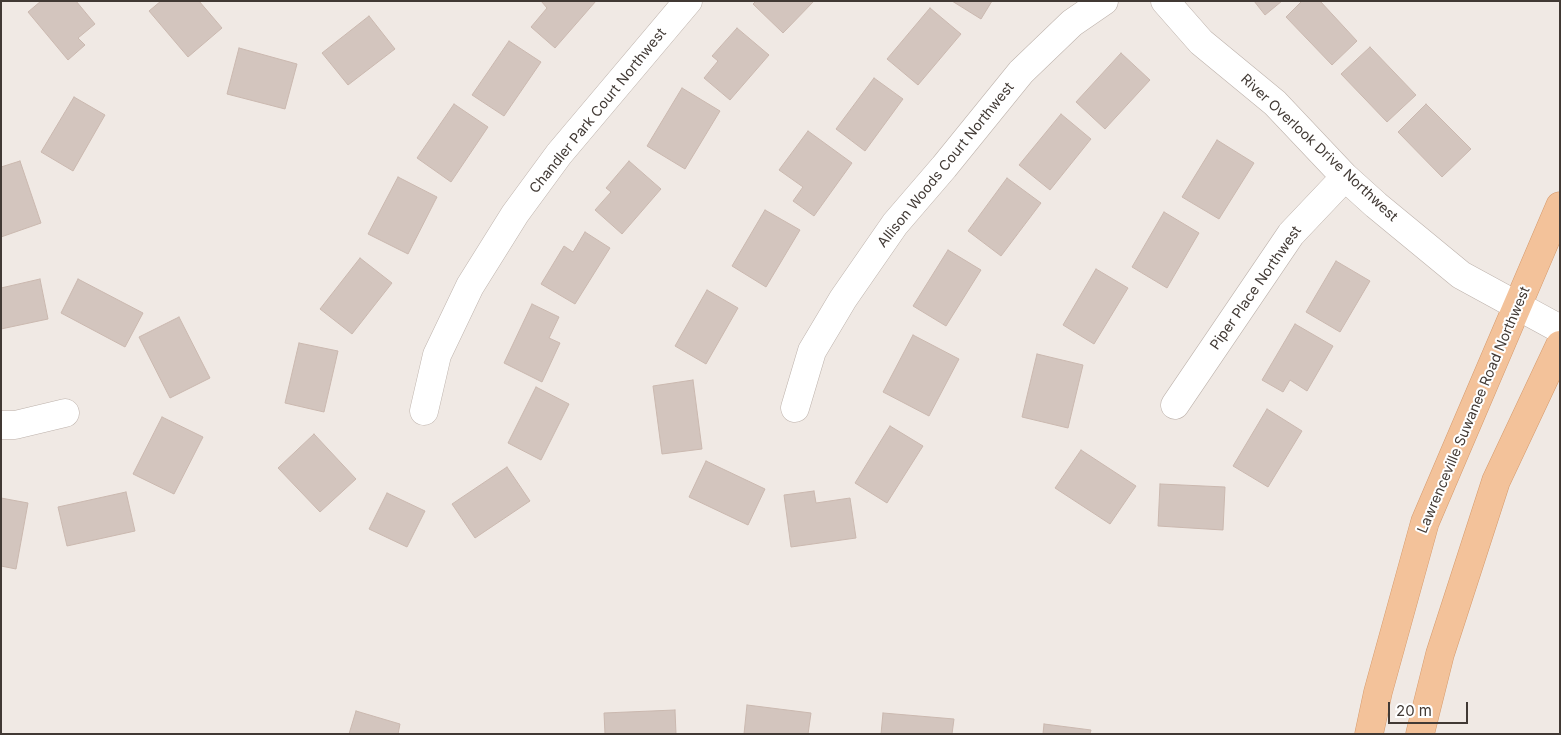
<!DOCTYPE html>
<style>
body{margin:0}
#map{position:relative;width:1561px;height:735px;overflow:hidden;background:#f0e9e4;font-family:Inter,sans-serif}
canvas{display:block}
.frame{position:absolute;inset:0;border:2px solid #413934;pointer-events:none}
.scale{position:absolute;left:1388px;top:702px;width:80px;height:22px;box-sizing:border-box;border:2px solid #413934;border-top:0;padding-left:6px;font-size:15px;line-height:18px;white-space:nowrap;color:#413934;-webkit-text-stroke:4px #fff;paint-order:stroke}
</style>
<div id="map">
<canvas width="1561" height="735"></canvas>
<div class="frame"></div>
<div class="scale">20 m</div>
</div>
<script>
const context = document.querySelector('canvas').getContext('2d');
context.lineJoin = 'round';
function fillPath(path, color) { context.fillStyle = color; context.fill(path, 'evenodd'); }
const shape = rows => new Path2D(rows.map(r => 'M' + r).join(''));
function trace(path, color, width, dash) { context.strokeStyle = color; context.lineWidth = width; context.lineCap = dash ? 'butt' : 'round'; context.setLineDash(dash || []); context.stroke(path); }
function label(font, color, halo, rows, align = 'center') {
  context.font = font + ' Inter,sans-serif'; context.lineWidth = 4; context.setLineDash([]); context.textBaseline = 'middle'; context.strokeStyle = halo; context.fillStyle = color; for (const [text, x, y, turn = 0] of rows) {
    context.save(); context.translate(x, y); context.rotate((+turn || 0) * Math.PI / 180); context.textAlign = isNaN(turn) ? turn : align; if (halo) context.strokeText(text, 0, 0); context.fillText(text, 0, 0); context.restore();
  }
}
const building = shape([
 [41,1,76,1,95,24,78,38,85,45,68,60,28,12,41,1],
 [161,1,199,1,222,28,188,57,149,11,161,1],
 [541,1,596,1,555,48,531,27,547,8,541,1],
 [756,1,814,1,783,33,753,4,756,1],
 [952,1,992,1,981,19,952,1],
 [1254,1,1282,1,1265,15,1254,1],
 [1302,1,1320,1,1357,41,1332,65,1286,17,1302,1],
 [930,8,961,34,918,85,887,59,930,8],
 [369,16,395,49,348,85,322,53,369,16],
 [737,28,769,55,730,100,704,78,718,61,712,56,737,28],
 [509,41,541,62,504,116,472,95,509,41],
 [1370,47,1416,95,1387,122,1341,74,1370,47],
 [239,48,297,64,285,109,227,94,239,48],
 [1121,53,1150,80,1105,129,1076,102,1121,53],
 [874,78,903,99,865,151,836,129,874,78],
 [682,88,720,111,685,169,647,146,682,88],
 [74,97,105,115,73,171,41,152,74,97],
 [454,104,488,127,451,182,417,158,454,104],
 [1426,104,1471,149,1442,177,1398,132,1426,104],
 [1061,114,1091,139,1050,190,1019,165,1061,114],
 [808,131,852,163,814,216,793,201,803,187,779,170,808,131],
 [1217,140,1254,163,1219,219,1182,197,1217,140],
 [20,161,41,223,1,237,1,167,20,161],
 [629,161,661,189,622,234,595,210,611,192,606,188,629,161],
 [398,177,437,197,408,254,368,234,398,177],
 [1007,178,1041,203,1001,256,968,231,1007,178],
 [765,210,800,230,766,287,732,266,765,210],
 [1164,212,1199,233,1167,288,1132,267,1164,212],
 [585,232,610,248,575,304,541,284,564,246,573,252,585,232],
 [948,250,981,270,946,326,913,306,948,250],
 [360,258,392,283,352,334,320,309,360,258],
 [1336,261,1370,281,1340,332,1306,312,1336,261],
 [1096,269,1128,288,1094,344,1063,325,1096,269],
 [40,279,48,319,1,329,1,288,40,279],
 [78,279,143,313,125,347,61,313,78,279],
 [707,290,738,308,706,364,675,346,707,290],
 [532,304,559,317,549,338,560,343,542,382,504,363,532,304],
 [179,317,210,378,170,398,139,337,179,317],
 [1295,324,1333,346,1307,391,1290,380,1283,392,1262,380,1295,324],
 [913,335,959,359,929,416,883,392,913,335],
 [299,343,338,351,324,412,285,403,299,343],
 [1037,354,1083,365,1068,428,1022,417,1037,354],
 [693,380,702,449,662,454,653,386,693,380],
 [536,387,569,404,541,460,508,443,536,387],
 [1267,409,1302,431,1268,487,1233,466,1267,409],
 [162,417,203,437,174,494,133,474,162,417],
 [890,426,923,446,887,503,855,483,890,426],
 [314,434,356,479,320,512,278,468,314,434],
 [1081,450,1136,486,1110,524,1055,488,1081,450],
 [706,461,765,489,748,525,689,497,706,461],
 [507,467,530,501,475,538,452,504,507,467],
 [1160,484,1225,487,1223,530,1158,526,1160,484],
 [814,491,816,503,850,498,856,538,791,547,784,495,814,491],
 [126,492,135,531,67,546,58,507,126,492],
 [387,493,425,511,407,547,369,529,387,493],
 [1,498,28,503,16,569,1,566,1,498],
 [747,705,811,713,808,734,744,734,747,705],
 [675,710,676,734,605,734,604,713,675,710],
 [356,711,400,724,398,734,349,734,356,711],
 [883,713,954,719,952,734,881,734,883,713],
 [1044,724,1091,730,1090,734,1043,734,1044,724]
]);
const minor = shape([
 [1165,1,1201,42,1275,103,1345,177,1376,205,1461,275,1560,329],
 [1175,405,1291,234,1345,177],
 [795,408,812,351,843,299,895,224,944,167,1021,72,1072,23,1104,1],
 [424,411,437,355,470,286,515,214,559,154,688,1],
 [1,425,15,425,65,413]
]);
const major = shape([
 [1369,734,1378,692,1425,522,1560,206],
 [1420,734,1440,654,1496,481,1560,345]
]);
const streetNames = [
 ["Chandler Park Court Northwest",598,111,-51],
 ["River Overlook Drive Northwest",1319,148,43],
 ["Allison Woods Court Northwest",946,165,-51],
 ["Piper Place Northwest",1256,288,-55],
 ["Lawrenceville Suwanee Road Northwest",1474,410,-67]
];
fillPath(building, '#d3c5be');
trace(building, '#cab8af', 1);
trace(minor, '#bdb2ab', 29);
trace(major, '#d59a6c', 29);
trace(minor, '#fff', 28);
trace(major, '#f3c29a', 28);
label('14px', '#413934', '#fff', streetNames);
</script>
